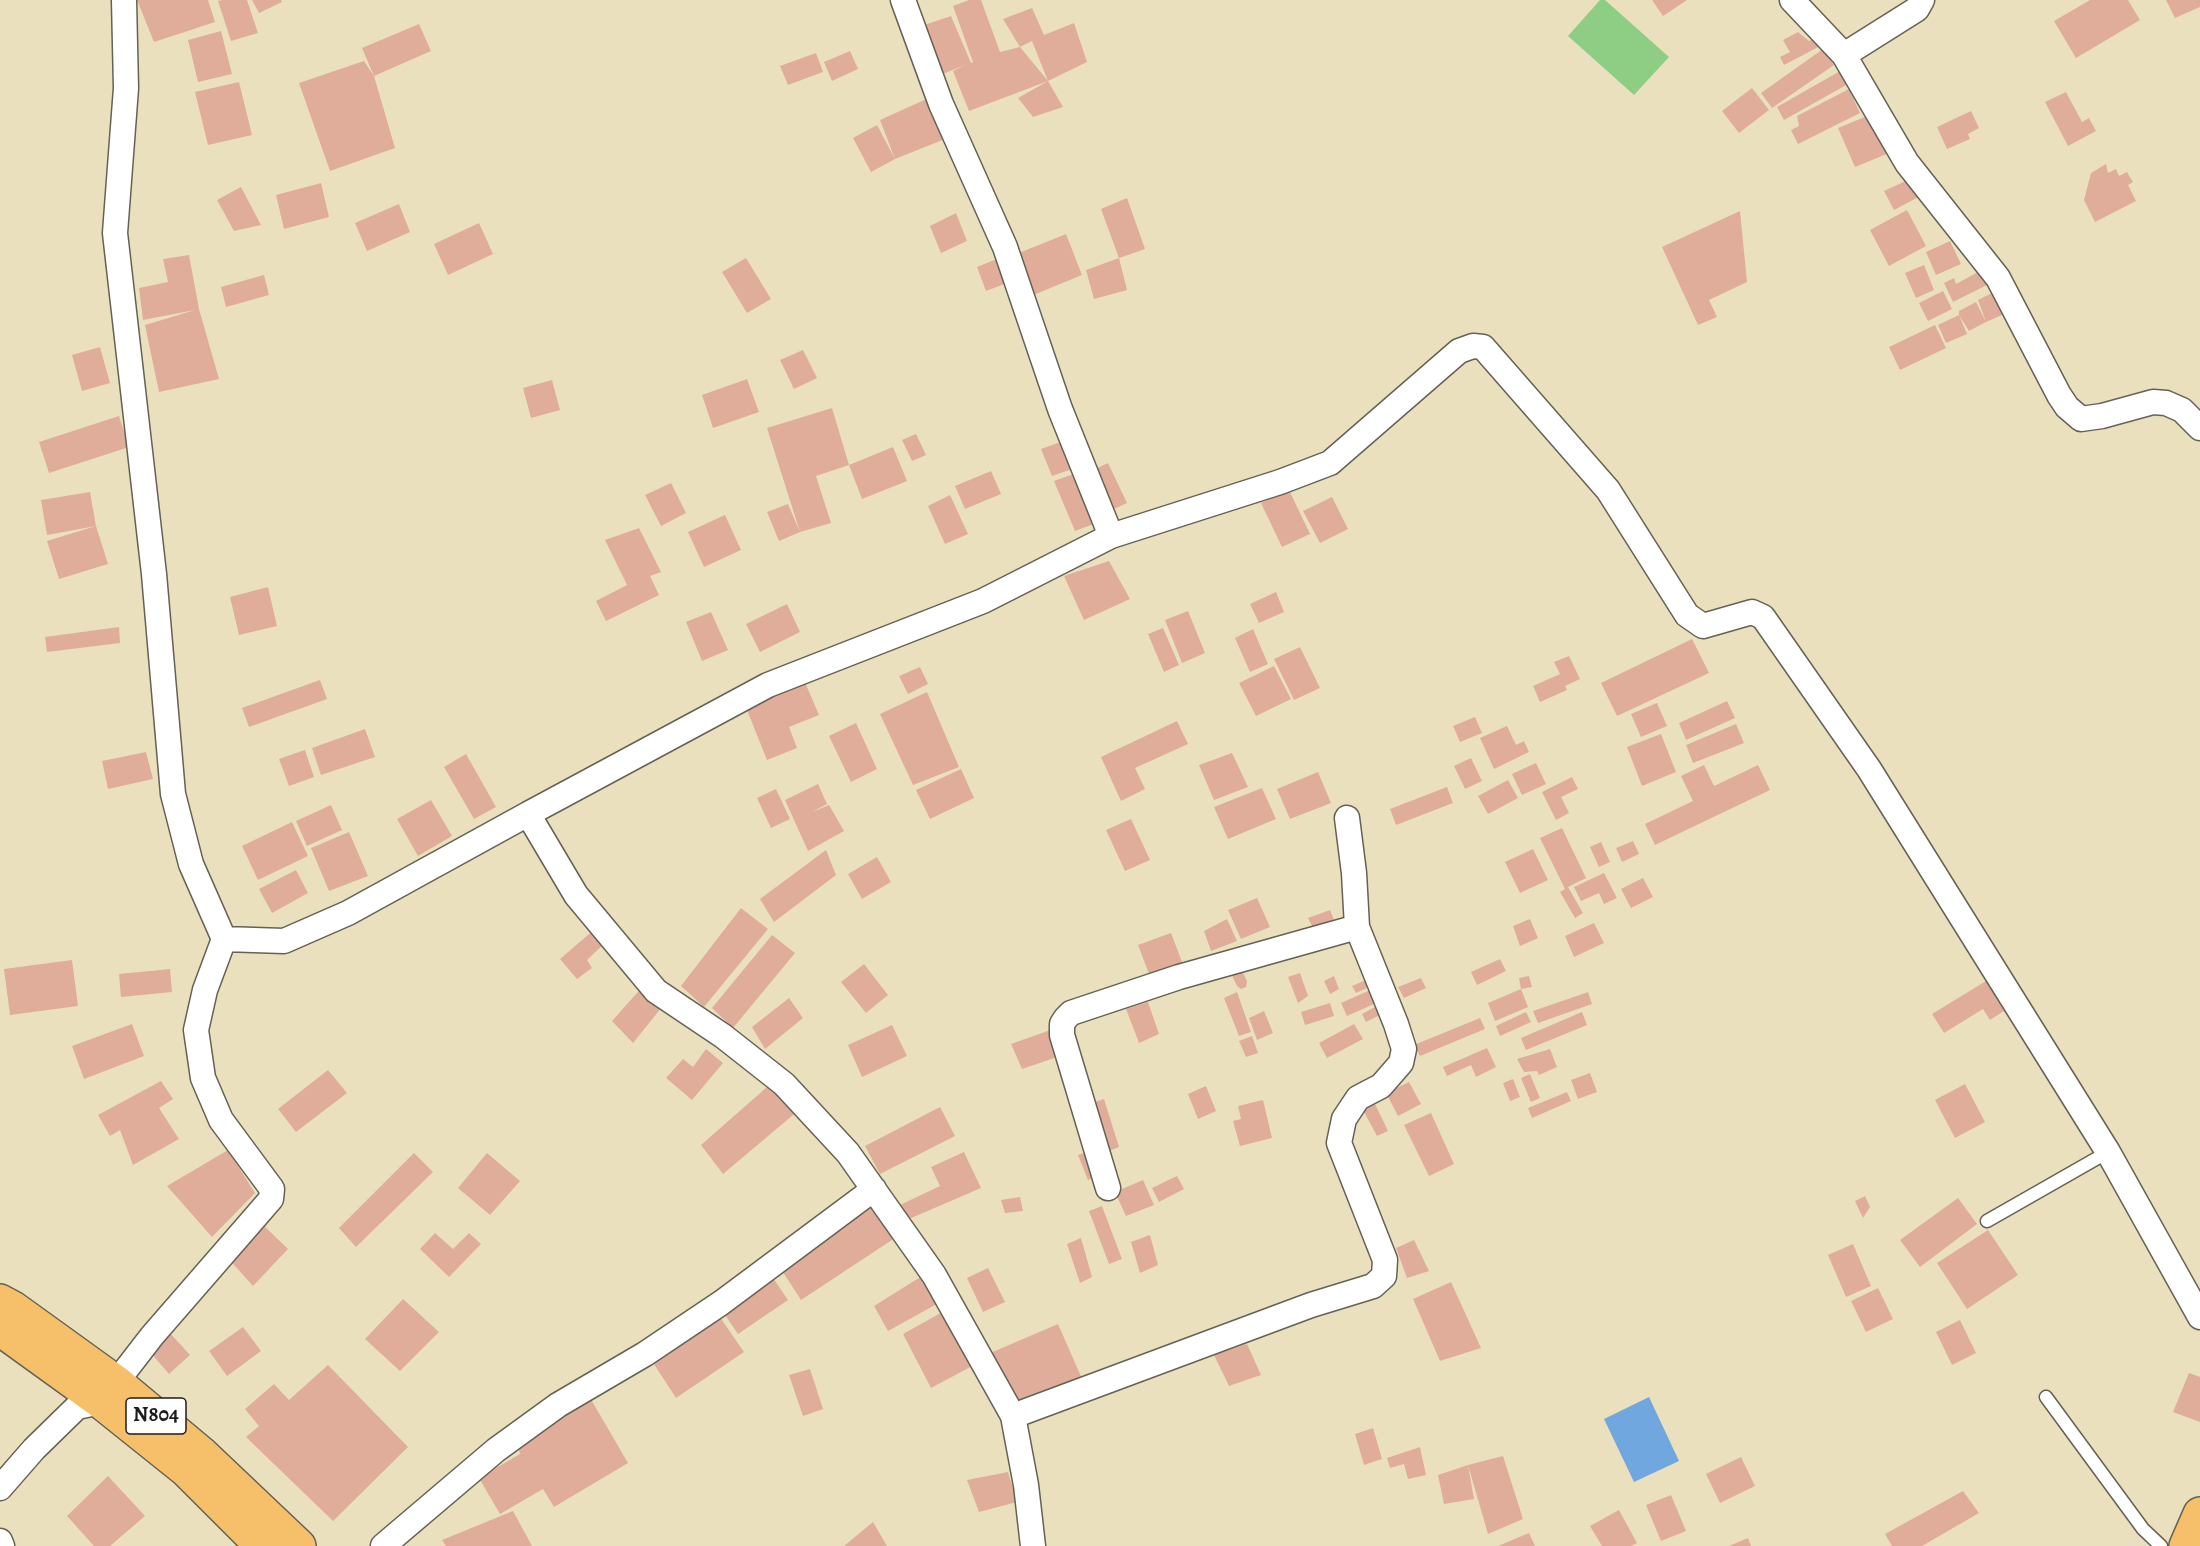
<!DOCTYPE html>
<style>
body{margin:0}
canvas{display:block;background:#ebe0be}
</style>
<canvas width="2200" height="1546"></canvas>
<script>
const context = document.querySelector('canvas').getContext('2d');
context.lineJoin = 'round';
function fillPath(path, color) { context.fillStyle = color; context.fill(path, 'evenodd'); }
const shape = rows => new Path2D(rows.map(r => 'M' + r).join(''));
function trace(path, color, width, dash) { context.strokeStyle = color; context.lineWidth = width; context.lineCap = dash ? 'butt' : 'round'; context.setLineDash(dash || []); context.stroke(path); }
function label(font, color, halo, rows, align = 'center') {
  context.font = font + ' Alegreya,serif'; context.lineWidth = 4.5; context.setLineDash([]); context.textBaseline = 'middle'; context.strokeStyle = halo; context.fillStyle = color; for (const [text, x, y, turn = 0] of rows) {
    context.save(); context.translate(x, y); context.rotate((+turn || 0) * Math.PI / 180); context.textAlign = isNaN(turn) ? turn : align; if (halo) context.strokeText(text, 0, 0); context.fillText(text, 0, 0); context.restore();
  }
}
const green = shape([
 [1600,0,1605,0,1669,57,1634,95,1568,36]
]);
const water = shape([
 [1649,1397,1679,1461,1634,1482,1604,1419]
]);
const building = shape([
 [137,0,208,0,215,22,154,42],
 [222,0,247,0,258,33,231,41,218,1],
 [252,0,281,0,282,2,259,13],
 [969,0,981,0,1000,52,1020,47,1048,81,969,111,953,71,965,65,933,78,918,27,951,16,971,63,973,62,953,6],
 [1652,0,1687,0,1663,16],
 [2090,0,2128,0,2140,20,2076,58,2054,21],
 [2166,0,2200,0,2200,7,2175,18],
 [1032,8,1044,35,1074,23,1087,62,1048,81,1032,41,1020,47,1003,19],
 [419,24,431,51,374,76,362,48],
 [221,31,232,74,198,82,188,40],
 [1798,32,1809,41,1820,36,1824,44,1784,65,1780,57,1790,52,1783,40],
 [1823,49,1834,65,1772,108,1761,93],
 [850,51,858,69,832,81,824,62],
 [816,53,823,72,788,85,780,66],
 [364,61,374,76,395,148,330,171,299,83],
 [1840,71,1848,84,1784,120,1777,107],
 [1048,81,1063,107,1033,117,1018,98],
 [239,82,252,135,208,145,195,92],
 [1752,88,1769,110,1739,133,1722,111],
 [1849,89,1860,113,1798,144,1791,130,1799,126,1797,116],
 [2066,92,2082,122,2089,118,2096,131,2068,146,2045,102],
 [931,97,950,137,895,159,880,120],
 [1971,111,1979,128,1968,134,1970,139,1947,149,1937,127],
 [1872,114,1894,151,1855,167,1838,128],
 [877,125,895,159,871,172,853,138],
 [2106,164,2108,173,2116,169,2119,176,2127,172,2133,182,2128,185,2136,201,2095,222,2084,200,2091,173],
 [1914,177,1926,193,1894,210,1884,191],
 [321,183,329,217,284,229,276,195],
 [241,187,261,225,234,231,217,200],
 [1127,198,1145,249,1119,258,1101,209],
 [399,204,410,232,367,251,355,223],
 [1907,210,1926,246,1889,266,1870,230],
 [1740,211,1747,282,1709,300,1717,317,1698,325,1662,247],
 [956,213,967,241,941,253,930,226],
 [479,223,493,254,448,275,434,244],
 [1066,234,1082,275,1031,296,1014,255],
 [1950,241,1961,264,1936,275,1926,252],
 [189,255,199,309,219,379,159,392,145,325,195,310,143,320,139,288,168,282,163,259],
 [1004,256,1012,281,986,291,977,267],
 [746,258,771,299,747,313,722,272],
 [1119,258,1127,290,1094,299,1086,270],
 [1924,265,1934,290,1916,298,1905,273],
 [1980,271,1987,285,1953,302,1944,283,1954,278,1956,284],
 [264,275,269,295,226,307,221,287],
 [2002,288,2013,310,1986,322,1978,300],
 [1943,291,1952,309,1928,321,1919,303],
 [1976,302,1986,322,1969,331,1959,315,1959,311],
 [1959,315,1967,334,1946,343,1938,325],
 [1935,325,1946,348,1900,370,1889,347],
 [100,347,110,383,82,391,72,355],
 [803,350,817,378,794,389,780,360],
 [747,379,759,412,713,428,702,395],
 [552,380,560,410,531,418,523,388],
 [832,408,849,465,816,476,831,523,800,532,767,428],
 [119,416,129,447,49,473,39,442],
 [916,434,926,455,912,461,902,440],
 [1069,439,1075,468,1052,476,1041,449],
 [893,447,907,481,862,499,849,465],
 [1108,463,1127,503,1112,510,1093,470],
 [991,471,1001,494,965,509,955,486],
 [1079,472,1099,522,1075,531,1054,481],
 [671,483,686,513,661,526,645,495],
 [1289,490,1310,534,1282,547,1261,503],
 [90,492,96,526,47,535,41,500],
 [950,495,968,534,945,544,928,506],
 [1332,497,1348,529,1320,543,1303,511],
 [788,504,800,532,779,541,767,512],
 [725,515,741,550,704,567,688,532],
 [96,526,108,564,59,579,47,541],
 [639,528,661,572,650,576,659,595,606,621,596,601,627,585,605,540],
 [1109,561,1130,599,1084,620,1064,576],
 [268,587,277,626,239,635,230,597],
 [1276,592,1284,612,1259,623,1250,604],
 [787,604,800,632,760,652,746,624],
 [1188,611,1205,653,1182,663,1165,620],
 [711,612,728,650,702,661,686,622],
 [119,627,120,643,47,652,45,637],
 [1163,628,1179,665,1164,672,1148,634],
 [1253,629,1268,664,1250,672,1235,638],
 [1692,639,1709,673,1617,716,1601,683],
 [1300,647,1320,688,1294,700,1274,659],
 [1569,656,1580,679,1565,686,1567,690,1540,702,1533,686,1560,674,1554,662],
 [1274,666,1291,699,1256,716,1239,683],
 [920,667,928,684,908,694,899,676],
 [320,680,327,699,249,727,242,708],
 [804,680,819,715,789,727,797,748,767,760,745,705],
 [927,692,959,767,913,785,880,714],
 [1727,701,1735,718,1686,740,1679,723],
 [1657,703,1667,726,1641,737,1631,714],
 [1475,717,1482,733,1460,742,1453,726],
 [1177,721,1188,744,1135,768,1145,789,1121,801,1101,757],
 [856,723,877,769,851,782,829,736],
 [1736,724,1744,743,1693,763,1686,745],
 [1507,726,1516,745,1524,741,1529,752,1494,769,1480,738],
 [365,729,375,757,321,775,312,748],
 [1661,734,1676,772,1642,786,1627,747],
 [305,750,314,777,289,786,279,759],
 [146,752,153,779,108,789,102,761],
 [1232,753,1248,787,1214,800,1199,765],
 [466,754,496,807,474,819,444,767],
 [1471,758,1482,781,1465,789,1454,766],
 [1536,763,1546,784,1522,795,1512,774],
 [1704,765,1714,786,1758,765,1770,790,1655,845,1645,824,1693,801,1681,776],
 [961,769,974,798,930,819,916,790],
 [1318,772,1331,803,1290,819,1277,789],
 [1572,777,1578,789,1561,797,1569,813,1556,820,1542,792],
 [1508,780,1518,798,1488,814,1478,796],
 [818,784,827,804,812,812,829,805,844,831,808,851,785,800],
 [1447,787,1453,803,1396,825,1390,809],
 [1262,788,1276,819,1228,839,1214,807],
 [776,789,790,819,771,828,757,798],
 [431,800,452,836,418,856,397,819],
 [331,805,342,830,307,846,296,821],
 [1131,819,1150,860,1125,871,1106,830],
 [292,822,308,856,258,880,242,846],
 [1562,828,1586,878,1568,887,1583,913,1575,918,1560,892,1565,889,1540,838],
 [349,832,368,876,329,891,311,848],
 [1633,841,1639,854,1622,862,1616,848],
 [1601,842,1610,862,1599,867,1590,847],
 [1533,849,1548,880,1520,893,1505,862],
 [826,850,836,875,774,922,760,899],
 [877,857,891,882,862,899,848,874],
 [296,870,308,893,272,913,259,889],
 [1604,873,1617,898,1604,904,1599,893,1581,901,1574,887],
 [1643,878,1653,897,1631,908,1621,889],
 [1257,898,1270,927,1241,939,1228,910],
 [741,908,768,929,704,1007,681,986],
 [1330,910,1334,920,1313,928,1308,918],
 [1227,919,1237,941,1211,951,1204,931],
 [1530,919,1538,938,1520,946,1513,926],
 [1594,923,1604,943,1574,957,1565,936],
 [596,928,608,940,587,960,592,968,577,979,560,959],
 [1171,933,1184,967,1151,979,1138,945],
 [772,935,795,953,733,1028,712,1008],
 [1500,959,1506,971,1477,985,1471,972],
 [72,960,78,1006,10,1015,4,969],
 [864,964,888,995,866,1013,841,982],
 [1240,967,1247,981,1246,987,1241,989,1237,986,1230,971],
 [170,969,172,992,121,997,119,974],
 [1300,973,1308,996,1298,1003,1288,977],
 [1334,976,1339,989,1330,994,1324,981],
 [1529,976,1532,987,1521,989,1519,978],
 [1421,978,1426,988,1404,998,1398,987],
 [1366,980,1369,987,1356,993,1352,986],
 [1986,981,2004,1011,1990,1020,1983,1009,1944,1033,1932,1014],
 [645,984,666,1002,633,1043,612,1021],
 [1377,987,1383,1000,1347,1016,1341,1003],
 [1521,989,1528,1007,1495,1021,1488,1003],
 [1237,992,1251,1032,1239,1036,1224,998],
 [1588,992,1592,1004,1538,1023,1533,1011],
 [789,998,803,1018,765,1049,752,1027],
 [1148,1002,1159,1034,1139,1043,1126,1009],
 [1330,1003,1334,1016,1305,1025,1301,1012],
 [1375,1007,1380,1015,1366,1022,1362,1014],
 [1264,1011,1273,1033,1257,1040,1249,1018],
 [1526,1012,1531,1022,1500,1036,1496,1026],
 [1582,1012,1587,1025,1526,1050,1521,1038],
 [1480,1018,1485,1029,1420,1056,1414,1045],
 [132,1024,144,1056,84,1079,72,1046],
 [1354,1024,1363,1039,1327,1058,1319,1043],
 [892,1025,907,1056,862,1077,848,1045],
 [1053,1029,1063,1055,1022,1069,1011,1044],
 [1252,1036,1258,1053,1246,1057,1239,1041],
 [1487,1048,1496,1067,1476,1077,1471,1065,1447,1076,1443,1067],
 [706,1049,723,1063,692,1100,666,1078,683,1059,693,1067],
 [1550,1049,1557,1067,1539,1075,1537,1071,1524,1072,1517,1059],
 [328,1070,347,1093,296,1132,278,1109],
 [1590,1073,1597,1092,1578,1099,1571,1080],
 [1530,1074,1540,1098,1531,1102,1521,1078],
 [1513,1079,1520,1097,1510,1101,1503,1083],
 [775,1080,799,1110,723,1174,701,1145],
 [161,1081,173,1099,159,1108,179,1139,133,1165,120,1130,110,1136,98,1115],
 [1409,1082,1421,1104,1398,1116,1386,1093],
 [1965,1084,1985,1122,1955,1138,1935,1100],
 [1206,1086,1216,1111,1198,1119,1188,1094],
 [1567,1092,1571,1101,1532,1118,1528,1108],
 [1104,1099,1119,1147,1104,1153,1088,1104],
 [1263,1100,1272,1138,1240,1146,1233,1121,1241,1119,1238,1106],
 [1375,1104,1388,1131,1377,1136,1363,1110],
 [940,1107,955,1136,880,1174,865,1146],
 [1431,1113,1454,1164,1429,1176,1404,1125],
 [228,1150,255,1193,212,1237,167,1186],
 [1092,1150,1099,1175,1088,1180,1078,1155],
 [964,1152,981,1188,909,1219,900,1205,940,1186,931,1167],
 [414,1153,433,1172,356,1247,339,1228],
 [487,1153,520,1181,490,1215,458,1188],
 [1177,1176,1184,1189,1159,1202,1152,1188],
 [1143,1180,1154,1205,1126,1216,1115,1192],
 [1865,1196,1870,1207,1863,1218,1855,1201],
 [1020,1197,1023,1211,1005,1213,1001,1200],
 [1958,1198,1977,1224,1920,1267,1900,1240],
 [871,1203,895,1238,801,1300,779,1266],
 [1102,1206,1122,1259,1109,1264,1089,1211],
 [260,1222,288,1249,253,1286,226,1256],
 [1988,1230,2018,1275,1967,1309,1937,1263],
 [435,1233,453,1249,469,1233,481,1244,449,1277,420,1249],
 [1150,1235,1158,1265,1140,1273,1131,1242],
 [1081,1238,1092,1277,1080,1283,1067,1244],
 [1414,1240,1429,1271,1407,1278,1396,1248],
 [1853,1244,1871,1286,1846,1297,1828,1255],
 [988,1268,1005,1302,983,1312,967,1278],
 [930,1271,944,1300,888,1331,874,1306],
 [771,1275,788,1300,738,1334,721,1309],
 [1451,1282,1481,1348,1440,1361,1413,1299],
 [1878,1288,1893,1319,1866,1332,1851,1301],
 [403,1299,439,1332,400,1371,365,1339],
 [946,1310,974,1365,931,1388,903,1334],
 [717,1313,744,1352,676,1398,650,1358],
 [1960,1320,1976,1353,1952,1365,1936,1332],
 [1058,1324,1083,1381,1016,1405,988,1354],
 [243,1327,261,1351,227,1376,209,1351],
 [170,1333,190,1355,169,1374,151,1353],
 [1247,1344,1261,1375,1229,1386,1214,1355],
 [328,1365,408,1447,333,1521,246,1437,259,1426,245,1409,274,1384,289,1400],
 [810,1369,823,1409,803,1416,789,1375],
 [2189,1373,2200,1377,2200,1422,2173,1412],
 [589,1396,628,1463,554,1507,543,1489,500,1514,479,1478,520,1454,517,1442],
 [1373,1428,1382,1459,1364,1465,1355,1434],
 [1420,1447,1426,1475,1408,1479,1404,1464,1390,1468,1387,1458],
 [1503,1456,1523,1519,1488,1534,1468,1465],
 [1741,1457,1755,1486,1720,1503,1706,1474],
 [1468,1465,1474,1499,1444,1504,1438,1475],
 [1008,1472,1017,1502,979,1512,967,1480],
 [108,1476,145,1516,110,1546,94,1546,67,1516],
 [1963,1491,1979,1513,1922,1546,1892,1546,1885,1534],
 [1671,1495,1686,1531,1661,1541,1646,1505],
 [1619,1510,1637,1543,1631,1546,1602,1546,1590,1526],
 [513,1511,532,1546,446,1546,442,1540],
 [873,1522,887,1546,844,1546],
 [1529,1533,1535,1546,1498,1546],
 [1748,1538,1751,1546,1729,1546]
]);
const lane = shape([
 [1987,1221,2108,1152],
 [2046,1397,2143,1529,2161,1546]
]);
const street = shape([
 [903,0,941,104,1005,247,1060,409,1111,536],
 [1792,0,1844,55,1907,163,1998,278,2059,395,2067,407,2081,419,2102,416,2153,402,2166,403,2182,410,2200,428],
 [1844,55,1917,9,1922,0],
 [224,939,284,941,348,913,528,814],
 [1108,1188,1062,1035,1062,1024,1066,1018,1071,1013,1179,977,1357,927],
 [1013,1416,1311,1305,1373,1286,1384,1276,1385,1260,1339,1143,1344,1119,1358,1098,1381,1086,1401,1063,1404,1049,1396,1024,1357,927,1354,873,1347,818],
 [0,1488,34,1449,77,1407,101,1402,152,1336,271,1199,272,1189,221,1120,203,1078,196,1030,205,990,224,939,191,864,173,794,154,574,115,233,126,88,124,0],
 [0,1541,2,1546],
 [383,1546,496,1450,558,1405,645,1354,721,1303,874,1189],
 [1033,1546,1026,1485,1013,1416,934,1275,848,1153,784,1084,723,1036,656,991,576,895,528,814,768,685,983,601,1111,536,1280,482,1330,463,1459,351,1473,346,1483,347,1608,490,1687,615,1703,626,1752,612,1763,617,1869,769,2108,1152,2200,1317]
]);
const highway = shape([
 [0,1301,13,1308,117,1383,202,1454,299,1546],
 [0,1329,101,1402,186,1470,262,1546],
 [2186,1546,2200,1514]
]);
const shields = [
 [156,1416,60]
];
const shieldNames = [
 ["N804",156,1416]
];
fillPath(green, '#8ecd84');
fillPath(water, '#71a7df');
fillPath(building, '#e0ad9b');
trace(lane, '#646155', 15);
trace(street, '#646155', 27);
trace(highway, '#646155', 36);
trace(lane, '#fff', 12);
trace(street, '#fff', 24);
trace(highway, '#f6c06b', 33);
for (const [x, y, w] of shields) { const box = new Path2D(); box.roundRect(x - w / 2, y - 18, w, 36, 4.5); context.fillStyle = '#fff'; context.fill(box); trace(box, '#1c1c1c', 1.5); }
label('bold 21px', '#1c1c1c', null, shieldNames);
</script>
